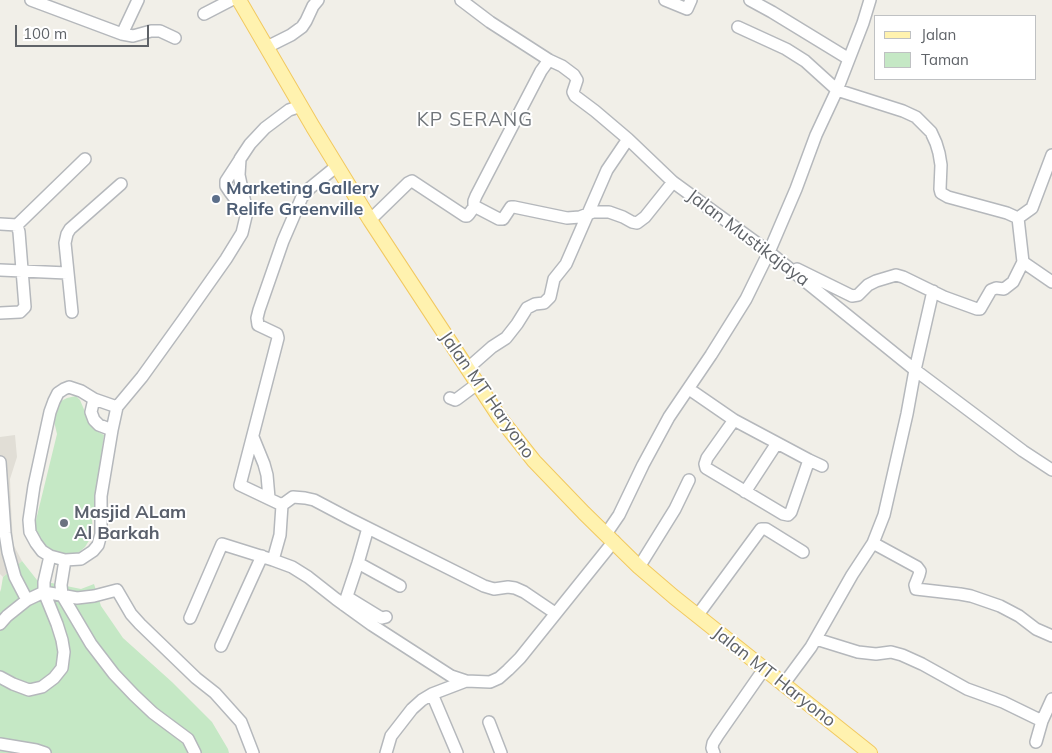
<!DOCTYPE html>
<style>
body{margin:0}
#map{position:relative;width:1052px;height:753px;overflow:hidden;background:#f1efe8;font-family:Mulish,sans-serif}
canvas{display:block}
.legend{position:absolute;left:874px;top:15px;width:162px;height:65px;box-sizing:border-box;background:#fff;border:1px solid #bfc1c3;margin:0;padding:6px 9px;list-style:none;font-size:15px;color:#5f6368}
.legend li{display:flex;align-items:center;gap:10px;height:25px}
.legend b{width:25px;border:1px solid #bfc1c3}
.scale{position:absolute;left:15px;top:25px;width:134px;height:22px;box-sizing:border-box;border:2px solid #5f6368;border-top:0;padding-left:6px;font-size:15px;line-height:18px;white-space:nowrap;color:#5f6368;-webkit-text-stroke:4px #fff;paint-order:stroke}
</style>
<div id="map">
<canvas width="1052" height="753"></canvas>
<ul class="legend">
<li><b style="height:6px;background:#fff2af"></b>Jalan</li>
<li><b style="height:14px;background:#c5e8c5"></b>Taman</li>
</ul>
<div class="scale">100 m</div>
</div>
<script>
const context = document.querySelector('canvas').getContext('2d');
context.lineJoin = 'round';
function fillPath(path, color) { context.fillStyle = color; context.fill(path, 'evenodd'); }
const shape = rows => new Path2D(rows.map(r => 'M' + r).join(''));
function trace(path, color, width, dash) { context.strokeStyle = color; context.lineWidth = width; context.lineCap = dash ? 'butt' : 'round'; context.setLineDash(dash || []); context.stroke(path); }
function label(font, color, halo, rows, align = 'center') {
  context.font = font + ' Mulish,sans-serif'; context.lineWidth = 4; context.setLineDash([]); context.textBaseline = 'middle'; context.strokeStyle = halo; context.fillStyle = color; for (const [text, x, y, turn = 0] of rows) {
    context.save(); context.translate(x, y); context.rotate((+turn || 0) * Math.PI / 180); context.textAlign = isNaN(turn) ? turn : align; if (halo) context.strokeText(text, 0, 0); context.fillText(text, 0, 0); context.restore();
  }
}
const education = shape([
 [15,435,17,457,10,479,11,506,13,544,22,561,3,577,0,574,0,437]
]);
const green = shape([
 [76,396,80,400,91,426,95,430,104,435,92,521,93,530,90,539,85,547,78,553,69,555,51,553,38,539,35,530,36,520,57,434,54,421,59,402,67,398],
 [22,561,37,580,81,589,94,584,101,606,123,638,172,682,212,722,228,749,229,753,0,753,0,592,1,589,3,577]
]);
const minor = shape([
 [31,0,122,34,133,36,151,31,160,31,175,38],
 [461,0,490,22,549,60,562,66,574,75,577,80,573,92,575,96,595,111,628,139,673,182,769,252,915,370,1023,451,1052,470],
 [665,0,687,9,691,0],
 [750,0,772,12,849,59],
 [204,14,231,0],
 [738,27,786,49,805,61,837,90,903,111,916,117,931,132,936,143,939,153,941,165,940,189,941,193,948,197,1007,213,1018,218],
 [122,34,138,0],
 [267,47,291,35,302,27,306,21,313,6,318,0],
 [239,161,226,181,226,186,230,192,245,212],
 [337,166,310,188,302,197,283,241,259,310,257,318,258,325,277,334,278,338,240,485,282,505,293,497,305,498,314,500,350,519,484,586,494,589,508,587,515,588,524,592,555,613],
 [474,207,474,201,476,196,541,71,549,60],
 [1018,218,1032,208,1052,155],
 [370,220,408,183,412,181,465,216,467,216,469,214,474,207,476,207,499,219,503,219,511,207,514,207,567,218,580,217,593,212,609,212,623,217,632,222,637,223,645,217,673,182],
 [0,224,17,225,85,159],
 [1023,262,1052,282],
 [797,269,852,296,858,295,868,285,876,281,896,275,903,277,944,297,977,309,980,309,991,290,996,288,1004,289,1013,282,1023,262,1018,218],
 [0,270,67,273],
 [72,312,65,243,67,234,70,229,121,184],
 [0,313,20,312,25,307,19,232,17,225],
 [467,369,492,347,506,338,517,324,527,308,535,304,544,303,550,297,554,279,566,264,607,170,628,139],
 [689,389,734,420,809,460,822,466],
 [450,398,455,400,457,399,477,384],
 [94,399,91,412,94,420,99,425,112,430],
 [117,407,94,399,81,391,69,387,64,389,58,393,54,401,50,412,34,486,29,520,30,532,36,543,42,551,50,556,65,560,81,559,93,551,98,545,101,534,101,496,112,430,117,407,142,377,183,320,226,259,242,233,247,212,239,175,240,159,250,144,265,128,289,110,301,106],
 [734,420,707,458,705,464,706,468,783,514,788,515,791,512,809,460],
 [253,437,264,464,267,475,269,498],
 [0,462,5,533,8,552,15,577,27,600,44,592,77,598,94,596,117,590,131,614,140,624,196,678,215,693,241,722,253,753],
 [745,492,777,443],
 [606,534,619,515,643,465,669,417,711,355,746,299,769,252,796,189,816,135,837,90,863,23,870,0],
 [873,543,917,567,920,571,919,575,915,585,916,589,960,594,971,596,1000,606,1019,616,1036,629,1052,636],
 [65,560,61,585,62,595,91,644,114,674,134,695,153,713,188,739,195,753],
 [273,560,280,535,282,505],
 [358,563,400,586],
 [639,567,675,509,689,480],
 [347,597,378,616,382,618,386,617],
 [344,605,358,563,368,528],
 [697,616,761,529,766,529,803,552],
 [190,618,222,544,273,560,292,567,308,577,336,599,372,625,451,676,466,681],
 [0,624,7,616,27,600],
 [816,639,858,652,876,654,891,652,902,655,922,664,967,689,1003,702,1042,721],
 [221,646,262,556],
 [0,677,13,684,29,690,42,687,54,678,62,668,64,652,62,640,57,624,44,592,44,582,50,556],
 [783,685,811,647,852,575,873,543,884,515,907,414,915,370,933,291],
 [432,694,457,753],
 [489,722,501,753],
 [1036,742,1042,721,1052,699],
 [0,744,36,750,45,753],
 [386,753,391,736,412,709,422,700,432,694,466,681,490,682,499,678,508,670,520,658,614,541],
 [714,753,712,748,713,743,718,735,764,669]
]);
const major = shape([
 [239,0,313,127,370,220,500,418,534,461,584,513,639,567,674,597,870,753]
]);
const markers = [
 [216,199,5,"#5c6f8a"],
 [64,523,5,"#6b7280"]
];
const serviceNames = [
 ["Marketing Gallery",226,189],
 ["Relife Greenville",226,210]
];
const streetNames = [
 ["Jalan Mustikajaya",748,238,37],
 ["Jalan MT Haryono",487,395,55],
 ["Jalan MT Haryono",774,677,38]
];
const worshipNames = [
 ["Masjid ALam",74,513],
 ["Al Barkah",74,534]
];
const neighbourhoodNames = [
 ["KP SERANG",475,120]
];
fillPath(education, '#e1ded6');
fillPath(green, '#c5e8c5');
trace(minor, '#b5b8bc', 14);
trace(major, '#f2c960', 16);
trace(minor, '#fff', 11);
trace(major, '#fff2af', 14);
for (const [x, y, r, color] of markers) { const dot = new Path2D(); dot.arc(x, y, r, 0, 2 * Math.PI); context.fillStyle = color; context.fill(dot); trace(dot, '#fff', 2); }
label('bold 18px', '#4e5e75', '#fff', serviceNames, 'left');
label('18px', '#5f6368', '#fff', streetNames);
label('bold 18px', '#5b616d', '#fff', worshipNames, 'left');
context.letterSpacing = '1px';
label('19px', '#70757a', '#fff', neighbourhoodNames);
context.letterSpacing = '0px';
</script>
